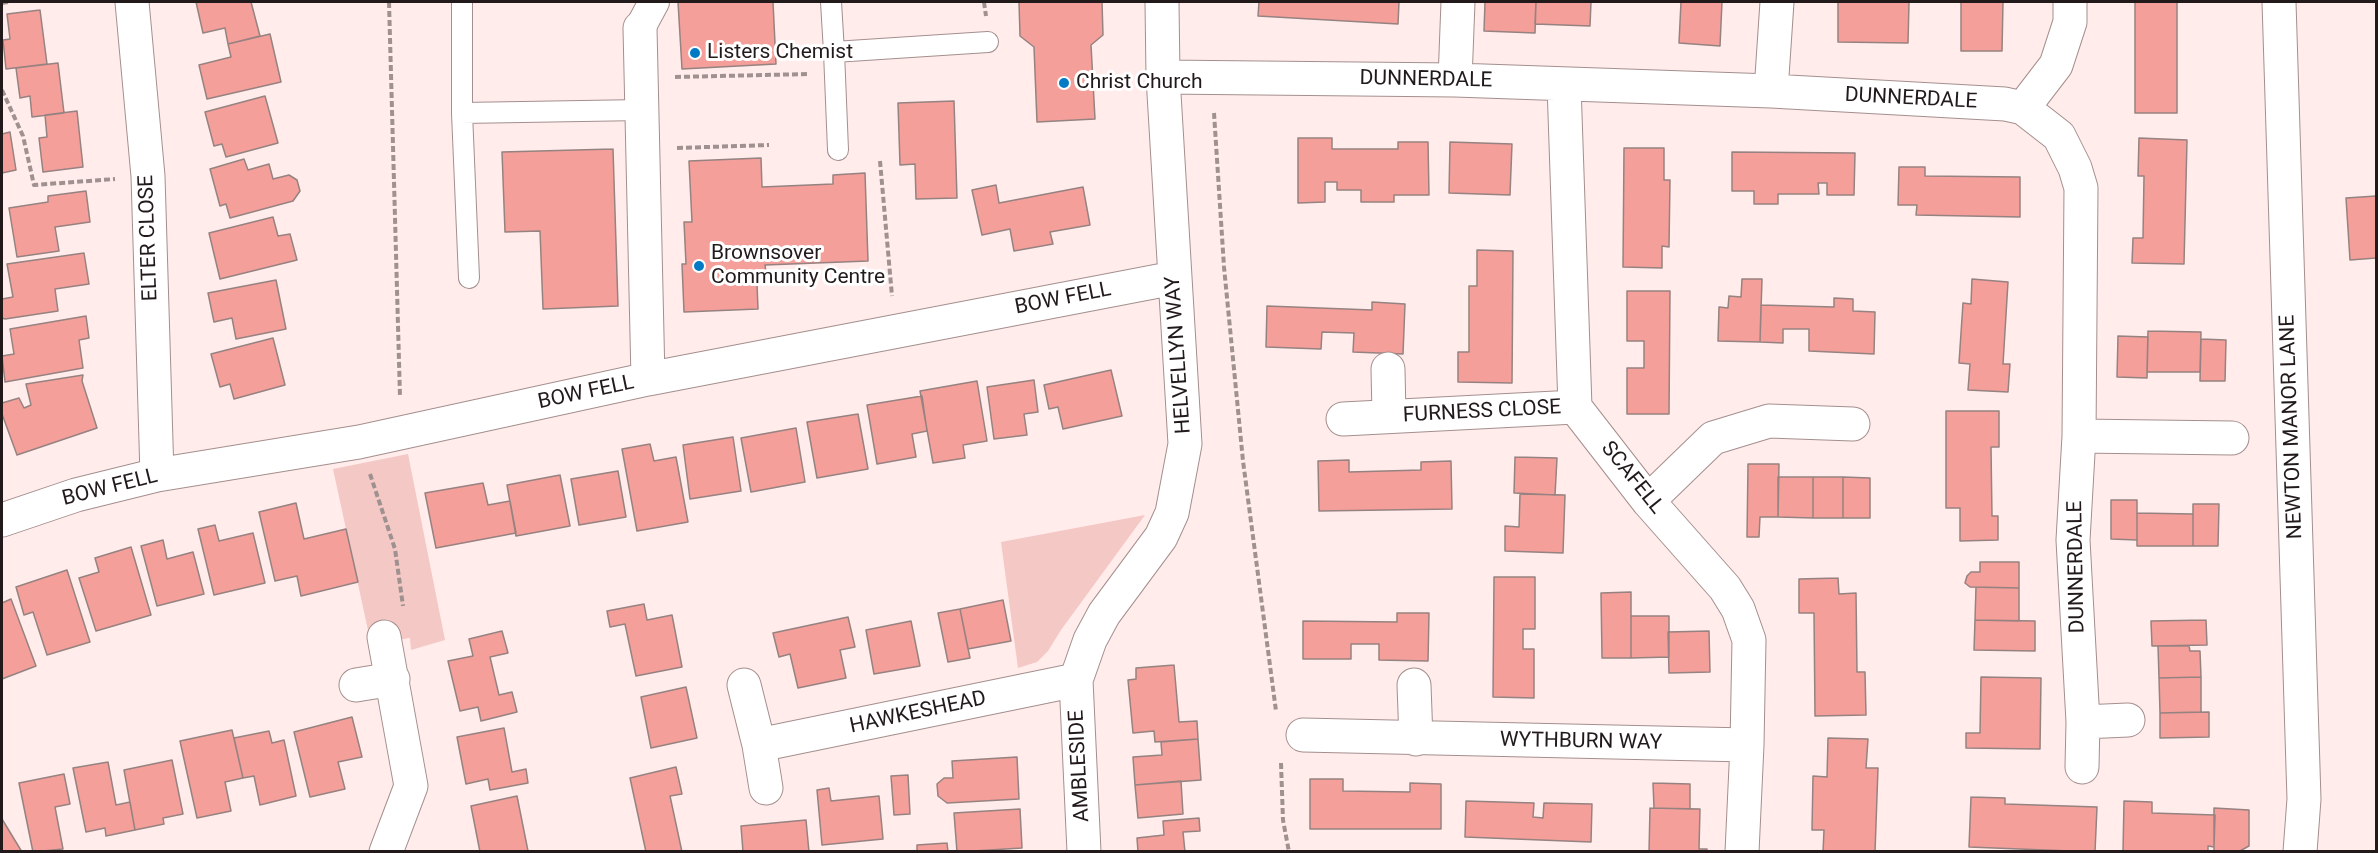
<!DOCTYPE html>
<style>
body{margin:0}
#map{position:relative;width:2378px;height:853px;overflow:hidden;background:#ffeceb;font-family:Roboto,sans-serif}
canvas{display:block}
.frame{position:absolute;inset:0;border:3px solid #221a1a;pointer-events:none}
</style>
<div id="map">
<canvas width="2378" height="853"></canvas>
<div class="frame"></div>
</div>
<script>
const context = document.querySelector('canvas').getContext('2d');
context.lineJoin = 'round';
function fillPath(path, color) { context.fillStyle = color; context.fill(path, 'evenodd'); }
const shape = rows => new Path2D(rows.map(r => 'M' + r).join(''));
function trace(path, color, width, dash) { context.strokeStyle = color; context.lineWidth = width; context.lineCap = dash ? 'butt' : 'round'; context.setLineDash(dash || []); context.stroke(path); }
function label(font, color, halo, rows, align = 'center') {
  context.font = font + ' Roboto,sans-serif'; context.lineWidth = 6; context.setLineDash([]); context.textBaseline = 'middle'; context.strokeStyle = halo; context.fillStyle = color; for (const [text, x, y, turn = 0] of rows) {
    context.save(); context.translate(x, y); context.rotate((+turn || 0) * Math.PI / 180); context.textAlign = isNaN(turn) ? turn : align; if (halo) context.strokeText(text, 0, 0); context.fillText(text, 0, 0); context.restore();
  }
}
const green = shape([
 [408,454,445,640,411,650,410,638,371,644,333,469],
 [1145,515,1061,630,1048,651,1037,662,1018,668,1001,542]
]);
const building = shape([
 [196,2,251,2,260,36,228,44,225,28,203,33,196,2],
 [678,2,773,2,776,64,682,69,678,2],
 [1019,2,1102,2,1103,35,1091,45,1095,119,1037,122,1034,47,1020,36,1019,2],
 [1259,2,1399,2,1398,24,1258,16,1259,2],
 [1485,2,1536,2,1535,33,1484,31,1485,2],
 [1536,2,1591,2,1590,26,1535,24,1536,2],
 [1681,2,1722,2,1720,46,1679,43,1681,2],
 [1838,2,1909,2,1908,43,1838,42,1838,2],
 [1961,2,2003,2,2002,51,1961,51,1961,2],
 [2135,2,2177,2,2177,113,2135,113,2135,2],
 [40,10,47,64,6,69,3,40,10,39,7,14,40,10],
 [270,34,281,82,207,99,199,65,231,57,228,44,270,34],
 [58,63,64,113,32,117,30,96,20,98,16,68,58,63],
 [265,96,278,143,226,157,222,144,214,146,205,112,265,96],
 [954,101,957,198,916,199,915,164,900,165,898,103,954,101],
 [77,111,83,167,43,172,39,138,47,137,45,115,77,111],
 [10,132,16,170,2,173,2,134,10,132],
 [1298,138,1332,138,1332,149,1398,149,1398,142,1428,142,1429,195,1394,195,1394,202,1361,202,1361,190,1337,190,1337,182,1325,182,1325,202,1298,203,1298,138],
 [2139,138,2187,140,2184,264,2132,263,2133,238,2143,238,2144,176,2138,176,2139,138],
 [1450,142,1512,144,1510,195,1449,193,1450,142],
 [1624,148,1664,148,1664,180,1670,180,1669,247,1662,246,1662,268,1623,267,1624,148],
 [613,149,618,306,543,309,540,231,505,232,502,152,613,149],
 [1732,152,1855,153,1854,195,1827,195,1827,183,1818,183,1819,194,1778,194,1778,204,1754,204,1754,191,1732,191,1732,152],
 [761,158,762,187,833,184,833,175,865,173,868,261,765,265,766,272,763,272,763,284,757,284,758,309,684,312,682,264,686,264,684,222,692,222,689,161,761,158],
 [244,159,248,170,269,164,273,179,289,175,297,180,300,191,293,201,230,218,226,204,220,206,210,169,244,159],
 [1899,167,1925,167,1925,176,2020,177,2020,217,1916,215,1917,205,1898,205,1899,167],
 [996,185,999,203,1083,187,1090,225,1050,232,1053,244,1014,251,1010,229,982,235,972,190,996,185],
 [86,191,90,222,55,227,59,251,17,257,9,208,48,202,48,196,86,191],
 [2376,196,2376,258,2350,260,2346,198,2376,196],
 [273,217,278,236,290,234,297,260,220,279,209,233,273,217],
 [1477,250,1513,251,1512,383,1458,382,1458,352,1469,352,1469,286,1477,286,1477,250],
 [84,253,89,284,55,289,58,311,5,319,2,318,2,299,13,297,7,264,84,253],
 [1742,279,1762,279,1760,342,1718,341,1719,307,1728,308,1729,296,1741,297,1742,279],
 [1972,279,2008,282,2003,364,2010,364,2008,392,1968,390,1970,364,1959,363,1963,303,1971,304,1972,279],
 [276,280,286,329,236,339,232,318,214,322,208,293,276,280],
 [1627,291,1670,291,1669,414,1627,414,1627,368,1644,368,1644,341,1627,341,1627,291],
 [1834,298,1853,299,1853,311,1875,312,1874,354,1809,351,1809,329,1783,329,1783,343,1760,342,1761,305,1834,307,1834,298],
 [1372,302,1405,304,1403,354,1353,352,1354,333,1322,332,1321,349,1266,347,1267,306,1372,310,1372,302],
 [86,316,89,338,79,340,83,368,5,382,2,356,14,354,10,329,86,316],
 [2148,331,2201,332,2200,372,2147,372,2148,331],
 [2118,336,2148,337,2147,378,2117,377,2118,336],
 [273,338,285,385,234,399,230,384,220,387,211,354,273,338],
 [2201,339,2226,340,2225,381,2200,381,2201,339],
 [1111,370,1122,416,1063,429,1058,407,1049,409,1044,385,1111,370],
 [83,375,82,381,97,428,17,455,2,414,2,403,19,398,24,408,31,405,26,384,83,375],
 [1034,380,1038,412,1024,414,1027,435,994,439,987,387,1034,380],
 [977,381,987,441,963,445,965,458,933,463,920,391,977,381],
 [922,396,927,431,912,434,916,457,877,464,867,405,922,396],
 [1946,411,1999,411,1999,447,1991,447,1992,516,1998,516,1998,540,1960,541,1960,508,1946,508,1946,411],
 [858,414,868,469,817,478,807,422,858,414],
 [796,428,805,482,751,492,741,438,796,428],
 [733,437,741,491,690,499,683,445,733,437],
 [650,444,654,461,676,457,688,522,637,531,622,449,650,444],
 [1515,457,1557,458,1555,495,1514,493,1515,457],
 [1349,460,1349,472,1421,470,1421,462,1451,461,1452,509,1319,511,1318,461,1349,460],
 [1748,464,1779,464,1778,517,1760,517,1759,537,1747,537,1748,464],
 [618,471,626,517,579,525,571,479,618,471],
 [560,475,570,526,516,536,507,485,560,475],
 [1778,477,1813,477,1813,518,1778,517,1778,477],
 [1813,477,1843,477,1843,518,1813,518,1813,477],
 [1843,477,1870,478,1870,518,1843,518,1843,477],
 [483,483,488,505,510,501,516,533,436,548,425,493,483,483],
 [1520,494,1565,495,1563,553,1505,551,1505,526,1519,527,1520,494],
 [2111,500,2137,500,2137,540,2111,539,2111,500],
 [296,503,304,539,346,529,358,582,301,596,297,576,275,581,259,512,296,503],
 [2193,504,2219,504,2218,546,2193,546,2193,504],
 [2137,513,2193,514,2193,546,2137,546,2137,513],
 [215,525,219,541,253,533,265,583,214,595,198,529,215,525],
 [163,540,167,559,193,552,204,594,157,606,141,546,163,540],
 [131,547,151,615,96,631,79,578,99,572,95,558,131,547],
 [1980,562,2019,562,2019,588,1970,587,1965,583,1967,576,1971,572,1980,572,1980,562],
 [67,570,90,642,47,655,33,612,24,615,16,587,67,570],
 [1494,577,1535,577,1535,629,1523,629,1523,649,1534,649,1534,698,1493,697,1494,577],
 [1838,578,1839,594,1856,593,1857,672,1865,672,1866,715,1815,716,1814,613,1799,613,1799,579,1838,578],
 [1976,587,2019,588,2019,621,1975,620,1976,587],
 [1631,592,1631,658,1602,658,1601,593,1631,592],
 [11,599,36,666,2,679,2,603,11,599],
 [1003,600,1011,641,968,649,960,609,1003,600],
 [644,604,647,620,672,615,682,667,636,676,625,624,610,627,607,611,644,604],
 [960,609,970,658,948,662,938,613,960,609],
 [1397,613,1429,613,1428,661,1379,660,1379,644,1351,644,1351,659,1303,659,1303,621,1397,622,1397,613],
 [1631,616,1669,616,1669,657,1631,658,1631,616],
 [848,617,855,647,840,650,846,678,798,688,790,654,779,657,773,633,848,617],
 [1975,620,2035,621,2035,651,1974,650,1975,620],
 [2206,620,2207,645,2152,646,2151,621,2206,620],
 [911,621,920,666,874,674,866,630,911,621],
 [502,631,508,653,490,657,499,695,512,692,517,712,481,721,478,707,460,711,448,661,473,656,469,639,502,631],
 [1709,631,1710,672,1669,673,1668,632,1709,631],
 [2158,646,2189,646,2190,651,2200,651,2201,677,2159,678,2158,646],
 [1174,665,1179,722,1197,721,1198,739,1155,742,1154,731,1133,733,1128,680,1136,679,1136,668,1174,665],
 [1981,677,2041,678,2040,749,1966,748,1966,733,1980,733,1981,677],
 [2201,677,2201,712,2160,713,2159,678,2201,677],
 [686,687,697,738,651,748,641,697,686,687],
 [2209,712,2209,737,2160,738,2160,713,2209,712],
 [352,717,362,757,338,762,345,789,310,797,294,732,352,717],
 [504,728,512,772,526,769,528,783,490,790,488,779,466,784,457,737,504,728],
 [232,730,243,778,225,782,231,811,197,818,180,741,232,730],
 [269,731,272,743,284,740,296,796,260,805,254,776,243,778,234,738,269,731],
 [1828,738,1868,739,1866,768,1878,768,1875,852,1823,852,1824,830,1812,830,1813,776,1827,777,1828,738],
 [1198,739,1201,780,1135,785,1133,757,1162,755,1161,742,1198,739],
 [1017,757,1019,799,947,803,938,796,937,784,944,778,953,778,952,761,1017,757],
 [172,760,183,814,163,818,164,824,135,830,124,770,172,760],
 [108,762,116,805,130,802,135,830,106,836,105,828,86,832,73,768,108,762],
 [676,767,682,794,670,796,682,852,646,852,630,778,676,767],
 [64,774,70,804,55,807,63,849,33,852,19,783,64,774],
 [908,775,910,814,894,815,891,776,908,775],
 [1310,779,1343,779,1343,791,1410,792,1410,783,1441,784,1441,829,1310,829,1310,779],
 [1181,781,1183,814,1138,818,1135,785,1181,781],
 [1653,783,1690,784,1690,809,1654,808,1653,783],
 [829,788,831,801,879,796,883,839,822,845,817,790,829,788],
 [517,796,528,851,480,852,471,806,517,796],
 [1971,797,2005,798,2005,804,2097,807,2095,852,1969,847,1971,797],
 [1466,801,1534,803,1533,817,1543,818,1544,803,1592,804,1591,842,1465,837,1466,801],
 [2124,801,2152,802,2152,813,2215,815,2214,847,2208,846,2208,852,2123,852,2124,801],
 [1650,808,1700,809,1699,849,1707,849,1707,852,1649,852,1650,808],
 [2214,808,2249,810,2249,846,2238,852,2214,852,2214,808],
 [1020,809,1022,848,957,852,954,813,1020,809],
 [1199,818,1200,831,1183,832,1185,852,1138,852,1137,838,1164,835,1163,821,1199,818],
 [2,819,22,852,2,852,2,819],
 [806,820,809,852,743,852,741,826,806,820],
 [947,843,948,852,917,852,917,845,947,843]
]);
const path = shape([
 [389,2,400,397],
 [984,2,986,16],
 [2,3,8,2],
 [675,77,809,74],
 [2,90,23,136,34,185,115,179],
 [1214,113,1224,267,1243,461,1276,711],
 [677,148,769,145],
 [880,161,892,296],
 [370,474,395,549,403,606],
 [1281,763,1283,820,1289,852]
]);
const service = shape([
 [462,2,462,113,469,278],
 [831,2,834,52,988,42],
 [834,52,838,150],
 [462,113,642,110]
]);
const pedestrian = shape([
 [640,28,654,2]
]);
const minor = shape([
 [132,2,148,176,157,475],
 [2279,2,2304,799,2300,852],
 [640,28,648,379],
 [1163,77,1455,80,1771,91,2005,104,2023,108,2059,136,2075,168,2081,188,2079,436,2073,540,2083,722,2082,767],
 [1455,80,1458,2],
 [1564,85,1575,407,1648,501,1725,588,1738,609,1749,640,1747,745,1742,852],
 [1771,91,1777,2],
 [2023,108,2056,65,2070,22,2070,2],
 [1388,369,1389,416],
 [1343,419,1575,407],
 [2079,436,2232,438],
 [1648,501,1713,438,1769,421,1853,424],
 [2,520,76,495,157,475,359,442,648,379,1174,278],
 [384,637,411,786,386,852],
 [356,685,393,679],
 [744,685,759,745,766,788],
 [1414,685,1416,739],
 [2083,722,2128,720],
 [1303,735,1747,745],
 [759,745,1076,680],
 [1084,852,1076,680,1090,640,1104,614,1161,537,1172,513,1185,444,1163,77,1162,2]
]);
const markers = [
 [695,53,6,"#037ac4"],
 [1064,83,6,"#037ac4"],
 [699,266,6,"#037ac4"]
];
const poiNames = [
 ["Listers Chemist",707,53],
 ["Christ Church",1076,83],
 ["Brownsover",711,254],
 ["Community Centre",711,278]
];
const streetNames = [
 ["DUNNERDALE",1426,80,1],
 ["DUNNERDALE",1911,99,3],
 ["ELTER CLOSE",149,238,-92],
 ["BOW FELL",1063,299,-11],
 ["HELVELLYN WAY",1179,355,-94],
 ["BOW FELL",586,393,-12],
 ["FURNESS CLOSE",1482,412,-3],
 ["NEWTON MANOR LANE",2292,427,-92],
 ["SCAFELL",1632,478,51],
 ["BOW FELL",110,488,-14],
 ["DUNNERDALE",2077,567,-91],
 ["HAWKESHEAD",918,713,-12],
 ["WYTHBURN WAY",1581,742,1],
 ["AMBLESIDE",1080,766,-93]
];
fillPath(green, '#f4c8c5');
fillPath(building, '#f49f9a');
trace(building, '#968280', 1.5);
trace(service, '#a48f8e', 22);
trace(pedestrian, '#a48f8e', 32);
trace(minor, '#a48f8e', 35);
trace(path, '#9f9190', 4, [6, 3]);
trace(service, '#fff', 20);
trace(pedestrian, '#fff', 30);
trace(minor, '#fff', 33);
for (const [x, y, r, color] of markers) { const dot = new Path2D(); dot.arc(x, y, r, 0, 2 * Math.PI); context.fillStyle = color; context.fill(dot); trace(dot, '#fff', 2); }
label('21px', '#221a1a', '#fff', poiNames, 'left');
label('21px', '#221a1a', '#fff', streetNames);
</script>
